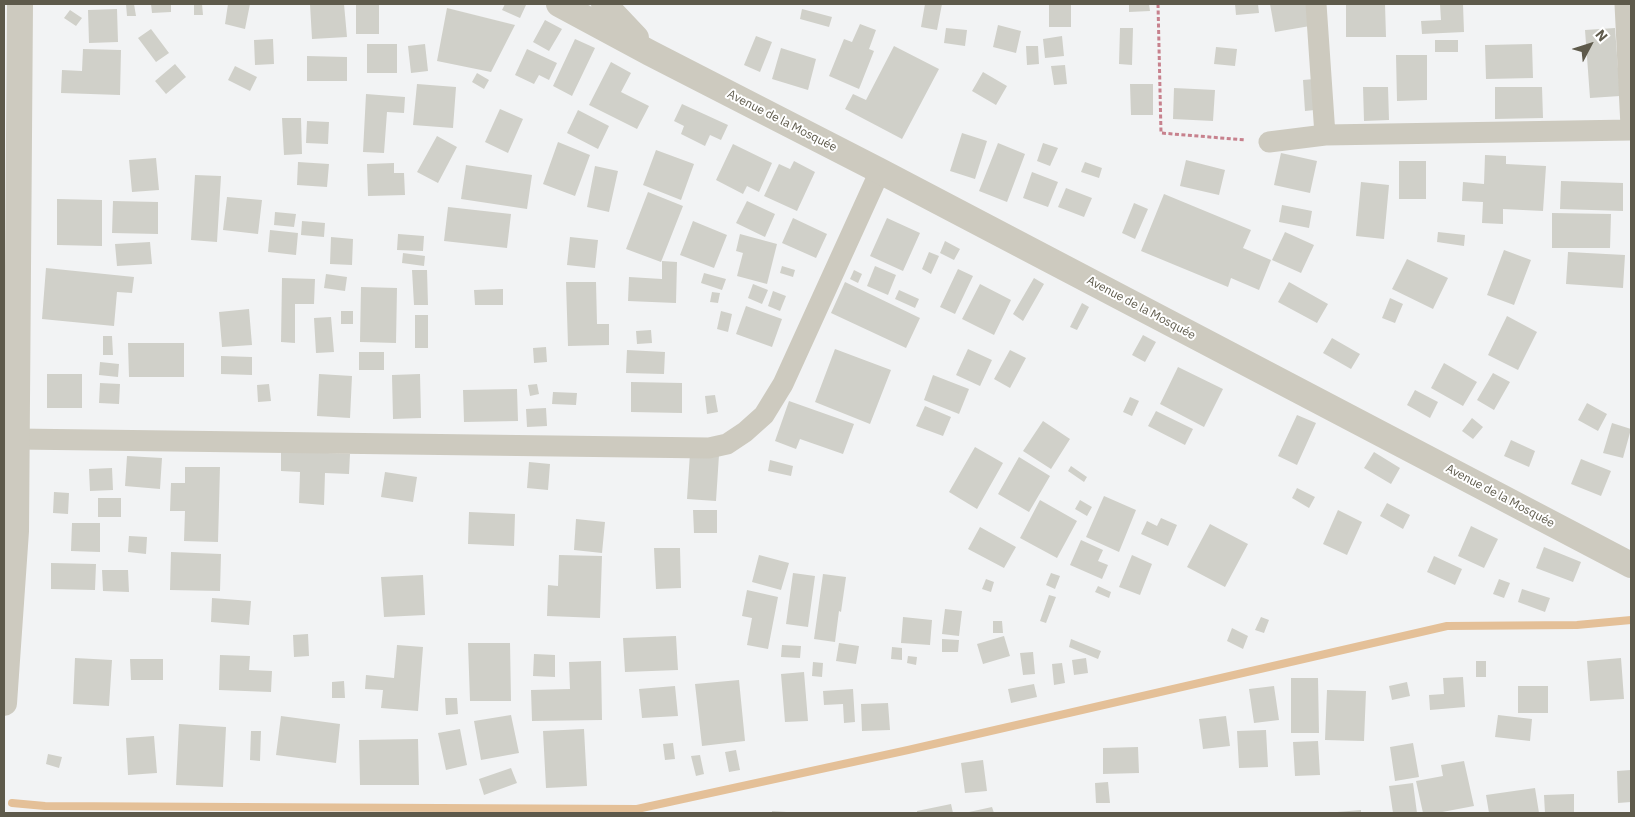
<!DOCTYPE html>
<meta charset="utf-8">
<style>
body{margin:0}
#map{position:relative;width:1635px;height:817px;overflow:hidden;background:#f2f3f4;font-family:"IBM Plex Sans",sans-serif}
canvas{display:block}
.frame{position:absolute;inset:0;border:5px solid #5e5a4b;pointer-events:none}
.north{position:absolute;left:1565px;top:20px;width:50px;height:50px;-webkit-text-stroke:4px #fff;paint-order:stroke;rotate:50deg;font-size:14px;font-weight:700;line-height:20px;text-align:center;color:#5e5a4b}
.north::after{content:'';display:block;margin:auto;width:18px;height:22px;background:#5e5a4b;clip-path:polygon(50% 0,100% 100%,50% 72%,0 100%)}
</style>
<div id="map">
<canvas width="1635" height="817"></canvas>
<div class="frame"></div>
<div class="north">N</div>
</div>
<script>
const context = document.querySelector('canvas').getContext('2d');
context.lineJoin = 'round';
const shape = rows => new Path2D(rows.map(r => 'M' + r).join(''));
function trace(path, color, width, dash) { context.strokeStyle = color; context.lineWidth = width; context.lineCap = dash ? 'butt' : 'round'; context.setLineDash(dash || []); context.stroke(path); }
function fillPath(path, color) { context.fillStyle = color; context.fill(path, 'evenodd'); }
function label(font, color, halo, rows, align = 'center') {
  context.font = font + ' "IBM Plex Sans",sans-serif'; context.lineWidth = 4; context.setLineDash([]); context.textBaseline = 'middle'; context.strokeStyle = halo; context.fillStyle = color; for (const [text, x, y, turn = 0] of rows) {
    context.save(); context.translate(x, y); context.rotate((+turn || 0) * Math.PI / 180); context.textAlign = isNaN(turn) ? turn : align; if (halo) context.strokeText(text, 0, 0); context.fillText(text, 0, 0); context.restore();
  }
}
const stream = shape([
 [12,803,45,806,637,809,908,750,1447,626,1577,625,1631,620]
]);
const building = shape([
 [126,4,134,4,136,16,127,16],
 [151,4,171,4,171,12,152,13],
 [194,4,202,4,203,15,194,15],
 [228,4,250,4,245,29,225,24],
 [310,4,344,4,347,37,312,39],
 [356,4,379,4,379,34,356,34],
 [505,4,523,4,526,5,520,18,502,10],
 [925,4,942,4,937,30,921,27],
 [1049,4,1071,4,1071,27,1049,27],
 [1129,4,1149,4,1150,11,1129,12],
 [1235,4,1258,4,1259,13,1236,15],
 [1270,4,1307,4,1310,26,1275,32],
 [1346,4,1385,4,1386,37,1346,37],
 [1440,4,1463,4,1464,32,1422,34,1421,21,1441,20],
 [447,8,515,25,491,72,437,61],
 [117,9,118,42,89,43,88,10],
 [802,9,832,17,829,27,800,19],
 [70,10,82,18,76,26,64,18],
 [545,20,562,29,549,51,533,42],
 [860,24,876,30,869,49,874,51,859,89,829,76,844,39,852,42],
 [998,25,1021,31,1016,53,993,47],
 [946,28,967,30,965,46,944,43],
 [1120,28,1133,28,1132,65,1119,64],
 [1615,28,1620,96,1590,98,1585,30],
 [151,29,169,53,156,62,138,38],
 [756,36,772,42,760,72,744,65],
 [1062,36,1064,56,1045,58,1043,39],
 [273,39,274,64,255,65,254,40],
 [575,39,595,48,572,96,553,86],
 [1435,40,1458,40,1458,52,1435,52],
 [367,44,397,44,397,73,367,73],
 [425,44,428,71,411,73,408,46],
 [1532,44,1533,78,1486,79,1485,45],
 [894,46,939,69,902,139,845,109,853,94,866,100],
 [1026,46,1038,46,1039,64,1027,65],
 [1216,47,1237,49,1235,66,1214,64],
 [781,48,816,59,808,90,772,79],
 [83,49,121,50,120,95,61,93,62,70,82,71],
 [527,49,557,63,549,80,539,75,534,84,515,75],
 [1396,55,1427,55,1427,100,1397,101],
 [307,56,347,57,347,81,307,81],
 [611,62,631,73,621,92,649,106,637,129,589,105],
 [175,64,186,77,166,94,155,81],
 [1065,65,1067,84,1054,85,1051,66],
 [235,66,257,77,250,91,228,80],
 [983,72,1007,86,996,105,972,91],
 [477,73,489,80,484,89,472,82],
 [1314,79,1315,110,1305,111,1303,80],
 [417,84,456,87,453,128,413,125],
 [1130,84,1153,84,1153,115,1131,115],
 [1363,87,1388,87,1389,120,1364,121],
 [1495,87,1542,87,1543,118,1495,119],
 [1174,88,1215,90,1213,121,1173,119],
 [366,94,405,97,404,113,387,112,384,153,363,152],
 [682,104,728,125,721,140,710,135,705,146,681,134,684,126,674,121],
 [500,109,523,119,508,153,485,142],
 [578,110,609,126,598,149,567,133],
 [282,118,301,118,302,154,284,155],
 [307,121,329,122,328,144,306,143],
 [962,133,987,141,975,179,950,171],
 [437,136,457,147,438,183,417,172],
 [558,142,590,155,575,196,543,184],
 [998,143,1025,154,1007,202,979,191],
 [1043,143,1058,148,1050,166,1037,161],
 [733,144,772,163,759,192,747,186,743,194,716,180],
 [656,150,694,164,681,200,643,185],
 [1281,153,1317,161,1310,193,1274,185],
 [1485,155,1506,156,1506,164,1546,166,1543,211,1503,209,1503,224,1482,223,1483,202,1462,201,1463,182,1484,184],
 [156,158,159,190,132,192,129,160],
 [1186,160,1225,170,1219,195,1180,186],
 [794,161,815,172,797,211,764,196,779,164,790,169],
 [1399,161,1426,161,1426,199,1399,199],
 [298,162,329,164,327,187,297,185],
 [1085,162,1102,168,1099,178,1081,172],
 [394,163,394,173,404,173,405,195,368,196,367,164],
 [466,165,532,175,527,209,461,199],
 [595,166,618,171,609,212,587,207],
 [1032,172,1058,182,1048,207,1023,198],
 [195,175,221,176,217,242,191,240],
 [1561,181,1623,183,1623,211,1560,209],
 [1361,182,1389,185,1384,239,1356,236],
 [1066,188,1092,198,1084,217,1058,207],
 [648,192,683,206,661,262,626,249],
 [1164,194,1251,230,1243,248,1271,260,1259,290,1231,278,1228,287,1141,251],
 [227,197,262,200,258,234,223,230],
 [57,199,102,200,102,246,57,245],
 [113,201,158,202,158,234,112,233],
 [747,201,775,214,765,237,736,223],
 [1134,203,1148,209,1135,239,1122,233],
 [1282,205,1312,211,1309,228,1279,222],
 [448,207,511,214,507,248,444,241],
 [275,212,296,214,294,227,274,225],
 [1552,213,1611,214,1610,248,1552,248],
 [793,218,827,234,816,258,782,243],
 [887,218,920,233,903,271,870,256],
 [302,221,325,223,324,237,301,235],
 [693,221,727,235,714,268,680,255],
 [270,230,298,233,296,255,268,252],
 [1285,232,1314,245,1301,273,1272,260],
 [1438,232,1465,235,1464,246,1437,242],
 [398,234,424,236,423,251,397,250],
 [740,234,777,244,767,284,737,276,743,253,736,251],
 [331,237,353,239,352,265,330,264],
 [570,237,598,240,595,268,567,265],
 [945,241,960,249,954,260,940,253],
 [150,242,152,264,117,266,115,244],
 [1504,250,1531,260,1514,305,1487,295],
 [929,252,939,256,931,274,922,269],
 [1568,252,1625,255,1623,288,1566,284],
 [403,253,425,256,424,266,402,263],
 [1407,259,1448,278,1433,309,1392,289],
 [662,261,677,262,676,303,628,301,629,277,662,279],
 [782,266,795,270,793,277,780,273],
 [875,266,896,275,888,295,867,286],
 [46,268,134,277,132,293,117,292,114,326,42,319],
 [958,269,973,276,955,314,940,307],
 [412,270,427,270,428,305,414,305],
 [854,270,862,274,858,283,850,279],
 [704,273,726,279,722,290,701,283],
 [326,274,347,277,345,291,324,288],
 [282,278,315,279,314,304,295,304,295,343,281,342],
 [1034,278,1044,284,1023,321,1013,314],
 [566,282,596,282,597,324,609,324,609,345,568,346],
 [845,282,920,318,906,348,831,313],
 [1289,282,1328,304,1317,323,1278,302],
 [753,284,768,290,762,304,748,298],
 [980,284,1011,300,994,335,962,319],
 [361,287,397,288,396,343,360,342],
 [503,289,503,305,475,305,474,290],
 [899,290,919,299,915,308,895,299],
 [773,291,786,296,780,311,768,306],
 [712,292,720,293,718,303,710,302],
 [1390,298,1403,304,1395,323,1382,318],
 [1082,303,1089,307,1077,330,1070,327],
 [746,306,782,319,772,347,736,334],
 [249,309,252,345,222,347,219,312],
 [341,311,353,311,353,324,341,324],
 [721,311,732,314,728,332,717,329],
 [415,315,428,315,428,348,415,348],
 [1507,316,1537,332,1518,370,1488,355],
 [331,317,334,352,316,353,314,318],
 [651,330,652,343,637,344,636,331],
 [1143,335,1156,342,1145,362,1132,355],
 [103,336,112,336,113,355,103,355],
 [1332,338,1360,354,1351,369,1323,353],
 [128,343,184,343,184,377,129,377],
 [546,347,547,362,534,363,533,348],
 [835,349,891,370,870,424,815,402],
 [968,349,992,360,980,386,956,375],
 [627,350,665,352,664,374,626,373],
 [1010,350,1026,358,1010,388,994,379],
 [359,352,384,352,384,370,359,370],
 [221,356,252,357,252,375,221,374],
 [100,362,119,364,118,377,99,375],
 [1444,363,1477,382,1463,406,1431,388],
 [1178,367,1223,389,1204,427,1160,404],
 [1493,373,1510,382,1494,410,1477,400],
 [47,374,82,374,82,408,47,408],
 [319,374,352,376,350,418,317,416],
 [420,374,421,418,393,419,392,375],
 [933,375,969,389,959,414,924,400],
 [631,382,682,383,682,413,631,412],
 [100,383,120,384,119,404,99,403],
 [269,384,271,401,258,402,257,385],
 [537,384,539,394,530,396,528,385],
 [517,389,518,421,464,422,463,390],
 [1415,390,1438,402,1430,418,1407,405],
 [553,392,577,393,576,405,552,404],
 [715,395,718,412,707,414,705,396],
 [1130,397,1139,401,1132,416,1123,412],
 [789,401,854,424,843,454,800,439,796,449,775,441],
 [1587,403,1607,414,1598,431,1578,420],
 [925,406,951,417,943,436,916,426],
 [546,408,547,426,527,427,526,409],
 [1156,411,1193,429,1185,445,1148,426],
 [1297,415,1316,423,1297,465,1278,456],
 [1472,418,1483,427,1473,439,1462,431],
 [1043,421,1070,439,1051,469,1023,451],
 [1612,423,1631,429,1623,458,1603,453],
 [1511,440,1535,451,1529,467,1504,456],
 [975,447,1003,463,977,509,949,492],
 [281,451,350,454,349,474,325,473,324,505,299,503,300,472,281,471],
 [1374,452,1400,468,1391,484,1364,468],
 [690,453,719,455,716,501,687,499],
 [127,456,162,458,160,489,125,486],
 [1019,457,1050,476,1029,512,998,494],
 [1581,459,1611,471,1601,496,1571,484],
 [770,460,793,466,791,476,768,471],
 [529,462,550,464,548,490,527,488],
 [1071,466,1087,477,1084,482,1068,471],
 [185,467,220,467,218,542,184,541,185,511,170,511,171,483,185,483],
 [112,468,113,490,90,491,89,469],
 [385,472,417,477,413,502,381,497],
 [1297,488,1315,497,1309,508,1292,498],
 [54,492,69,493,68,514,53,513],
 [1104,496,1136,510,1119,552,1086,537],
 [98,498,121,498,121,517,98,517],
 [1040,500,1077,521,1057,558,1020,538],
 [1080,500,1092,507,1087,516,1075,509],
 [1387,503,1410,515,1403,529,1380,516],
 [693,510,717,510,717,533,694,533],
 [1338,510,1362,522,1347,555,1323,544],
 [469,512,515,514,514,546,468,544],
 [1161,518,1177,525,1168,546,1141,534,1147,521,1157,526],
 [576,519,605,522,602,553,574,550],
 [72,523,100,523,100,552,71,551],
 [1210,524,1248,544,1225,587,1187,567],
 [1471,526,1498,539,1484,568,1458,556],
 [980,527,1016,547,1004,568,968,549],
 [129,536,147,537,146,554,128,552],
 [1081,540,1103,550,1098,561,1108,565,1102,579,1070,565],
 [1544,547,1581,562,1573,582,1536,568],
 [654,548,680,548,681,588,656,589],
 [171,552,221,554,220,591,170,590],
 [559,555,602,556,600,618,547,616,548,585,558,586],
 [759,555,789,563,781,590,752,582],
 [1132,555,1152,564,1140,595,1119,587],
 [1434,556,1462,569,1455,585,1427,572],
 [51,563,96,564,95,590,51,589],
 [102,570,128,570,129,592,103,591],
 [793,573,815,576,808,627,786,624],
 [1051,573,1060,576,1055,589,1046,585],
 [823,574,846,577,841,612,839,611,835,642,814,639],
 [423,575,425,615,384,617,381,577],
 [986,579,994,582,991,592,982,589],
 [1499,579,1510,583,1504,598,1493,594],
 [1098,586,1111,592,1109,598,1095,592],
 [1522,589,1550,598,1545,612,1518,602],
 [747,590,778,597,768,649,747,645,752,618,742,616],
 [1049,595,1056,597,1046,623,1040,621],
 [212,598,251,601,249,625,211,622],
 [945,609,962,611,959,636,942,634],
 [903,617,932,620,930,645,901,643],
 [1261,617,1269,620,1264,633,1255,630],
 [993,621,1002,621,1003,633,993,633],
 [1232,628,1248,636,1243,649,1227,641],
 [308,634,309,656,294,657,293,635],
 [676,636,678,670,625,672,623,638],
 [1004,636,1010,656,983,664,977,644],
 [942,639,959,640,958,652,942,652],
 [1071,639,1101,651,1098,659,1069,647],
 [468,643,510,643,511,701,470,701],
 [839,643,859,646,856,664,836,661],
 [397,645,423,647,418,711,381,708,383,690,365,689,366,675,394,678],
 [782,645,801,646,800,658,781,657],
 [892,647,902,648,902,660,891,659],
 [1033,652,1035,674,1023,675,1020,653],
 [534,654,555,655,555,677,533,676],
 [220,655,250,656,249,670,272,671,271,692,219,690],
 [908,656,917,657,916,665,907,663],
 [75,658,112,660,109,706,73,704],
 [1086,658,1088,673,1074,675,1072,660],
 [1621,658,1624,699,1590,701,1587,661],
 [130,659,163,659,163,680,131,680],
 [601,661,602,720,532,721,531,690,570,689,569,662],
 [1476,661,1486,661,1486,677,1476,677],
 [813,662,823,663,822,677,812,676],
 [1062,663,1065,683,1054,685,1052,664],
 [804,672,808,721,785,722,781,674],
 [1463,677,1465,707,1430,710,1429,695,1444,694,1443,678],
 [1291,678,1318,678,1319,733,1291,733],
 [739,680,745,741,702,746,695,684],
 [344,681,345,698,332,698,332,682],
 [1407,682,1410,696,1392,700,1389,686],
 [1034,684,1037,697,1011,703,1008,689],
 [675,686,678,716,642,718,639,689],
 [1274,686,1279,720,1254,723,1249,689],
 [1518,686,1548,686,1548,713,1518,713],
 [853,689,855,722,844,723,843,704,824,705,823,691],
 [1327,690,1366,691,1364,741,1325,740],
 [445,698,457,698,458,714,446,715],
 [888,703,890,730,862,731,861,704],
 [511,715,519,753,481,760,474,721],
 [1498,715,1532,719,1530,741,1495,737],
 [281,716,340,724,336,763,276,755],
 [1226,716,1230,746,1203,749,1199,719],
 [179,724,226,727,223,787,176,785],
 [460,729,467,765,446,770,438,733],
 [584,729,587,786,546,788,543,731],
 [1266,730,1268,767,1239,768,1237,731],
 [251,731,261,731,260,761,250,760],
 [154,736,157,773,128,775,126,738],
 [418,739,419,785,360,785,359,740],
 [1318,741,1320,775,1295,776,1293,742],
 [673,743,675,759,665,760,663,744],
 [1413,743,1419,777,1395,781,1390,747],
 [1138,747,1139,773,1103,774,1103,748],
 [736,750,740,770,729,772,725,752],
 [48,754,62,757,59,768,46,764],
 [700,755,704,774,696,776,691,756],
 [983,760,987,791,965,793,961,763],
 [1464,761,1474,806,1437,813,1423,813,1416,781,1443,776,1441,765],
 [511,768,517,783,484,795,479,779],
 [1631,770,1631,802,1618,803,1617,771],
 [1108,782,1110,803,1096,803,1095,783],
 [1413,783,1417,813,1393,813,1389,786],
 [1535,788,1539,813,1489,813,1486,795],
 [1574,794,1574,813,1545,813,1544,795],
 [951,804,953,813,917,813,917,811],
 [992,807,994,813,969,813,969,812],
 [1361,810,1361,813,1337,813,1337,812],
 [772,811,787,812,787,813,772,813]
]);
const path = shape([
 [1158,4,1161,133,1246,140]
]);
const minor = shape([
 [1316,4,1325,135],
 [1625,4,1631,127],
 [1269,142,1325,135,1631,130],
 [17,439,709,448,727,444,745,432,764,415,783,384,880,171]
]);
const tertiary = shape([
 [559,4,650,53,880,171,1631,565],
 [604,4,636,38],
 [4,703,16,531,20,4]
]);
const streetNames = [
 ["Avenue de la Mosquée",782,121,27],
 ["Avenue de la Mosquée",1141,308,28],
 ["Avenue de la Mosquée",1500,496,28]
];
trace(stream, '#e4c098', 8);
fillPath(building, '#d0d0c9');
trace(path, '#c7818d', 3, [4, 2.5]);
trace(minor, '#cdcabf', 21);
trace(tertiary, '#cdcabf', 26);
label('12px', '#5e5a4b', '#fff', streetNames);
</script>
